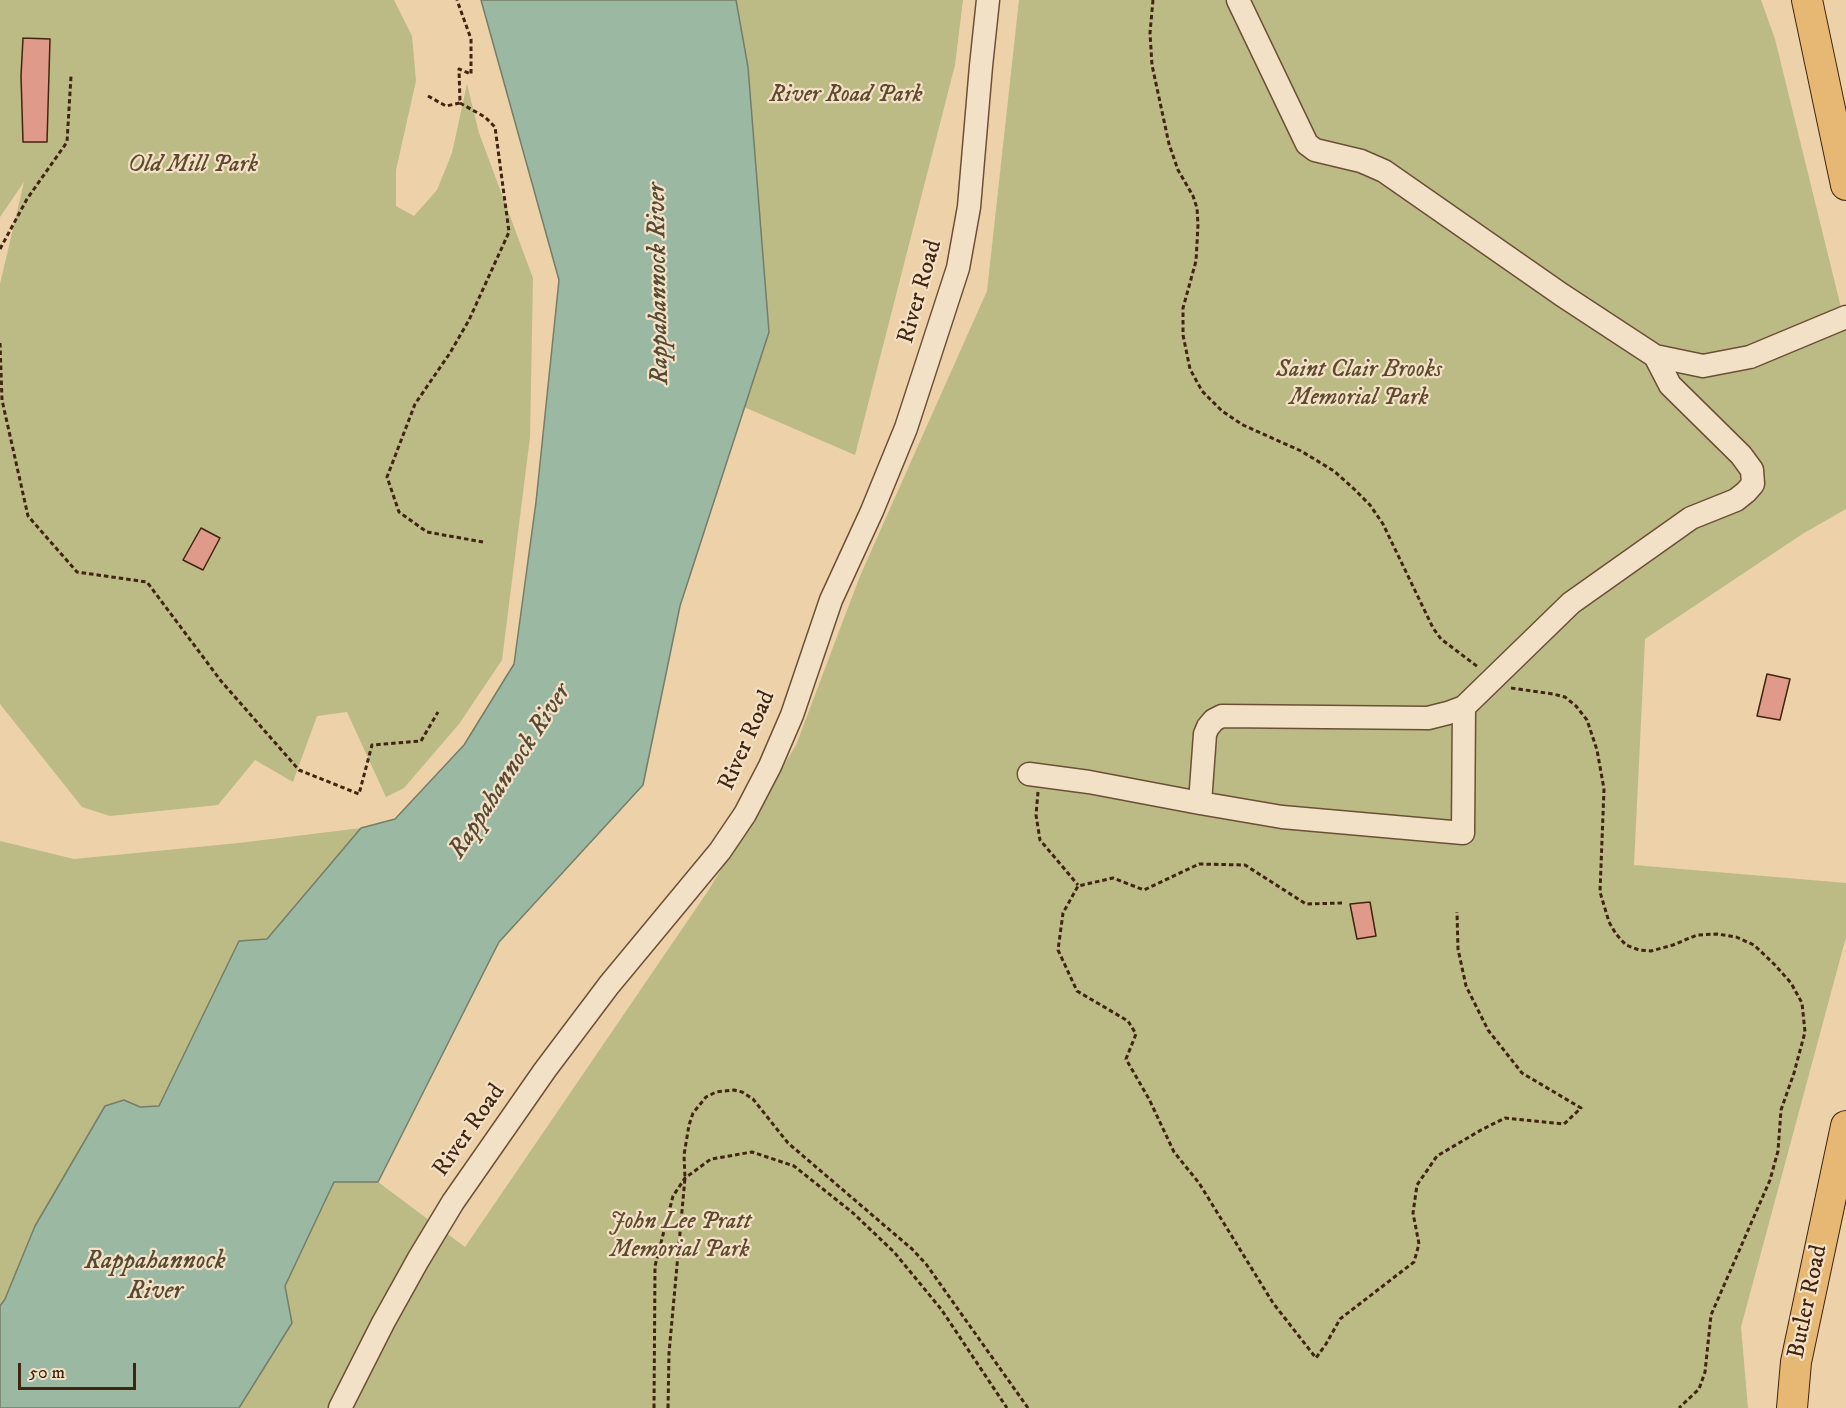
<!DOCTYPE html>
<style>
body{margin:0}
#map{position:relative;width:1846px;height:1408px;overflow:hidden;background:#edd1a9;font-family:"IM FELL DW Pica",serif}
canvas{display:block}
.scale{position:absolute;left:18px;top:1363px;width:118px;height:27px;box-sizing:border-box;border:3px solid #412510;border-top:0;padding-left:8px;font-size:18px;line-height:21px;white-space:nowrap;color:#412510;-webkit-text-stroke:4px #f3e1c7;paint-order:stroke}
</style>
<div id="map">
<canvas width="1846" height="1408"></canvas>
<div class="scale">50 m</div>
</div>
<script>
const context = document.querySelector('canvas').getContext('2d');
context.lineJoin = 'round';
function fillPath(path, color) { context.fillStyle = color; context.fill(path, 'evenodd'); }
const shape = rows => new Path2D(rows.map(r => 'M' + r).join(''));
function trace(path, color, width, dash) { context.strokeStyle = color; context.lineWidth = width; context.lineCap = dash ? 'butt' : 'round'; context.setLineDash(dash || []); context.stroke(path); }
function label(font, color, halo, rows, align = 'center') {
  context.font = font + ' "IM FELL DW Pica",serif'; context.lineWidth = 4.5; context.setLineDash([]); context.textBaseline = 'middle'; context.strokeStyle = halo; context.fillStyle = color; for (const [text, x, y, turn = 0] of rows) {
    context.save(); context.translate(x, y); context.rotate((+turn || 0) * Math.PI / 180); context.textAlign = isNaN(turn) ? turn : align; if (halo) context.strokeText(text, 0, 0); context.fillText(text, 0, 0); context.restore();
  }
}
const green = shape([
 [0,0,394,0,412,36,416,81,396,170,396,206,414,216,437,190,452,153,467,84,479,133,533,278,530,437,502,660,459,724,404,788,386,797,347,712,317,716,293,782,255,760,218,805,110,816,82,807,0,704,0,284,24,182,0,217],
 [736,0,963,0,955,65,855,455,744,407,769,332,748,67],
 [1019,0,1761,0,1775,39,1846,328,1846,509,1804,533,1645,639,1634,865,1846,883,1846,937,1741,1327,1748,1408,239,1408,292,1323,285,1286,334,1181,378,1182,465,1247,708,891,796,745,860,576,987,291],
 [361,828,267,939,159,1106,140,1107,124,1100,0,1306,0,841,74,859,239,843]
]);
const water = shape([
 [481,0,736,0,748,67,769,332,680,606,643,785,499,942,378,1182,334,1182,285,1286,292,1323,239,1408,0,1408,0,1306,5,1299,35,1226,105,1106,124,1100,140,1107,159,1106,239,941,267,939,361,828,395,819,464,745,514,664,536,502,559,280,481,0]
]);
const building = shape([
 [23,38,50,39,47,142,23,142,21,76,23,38],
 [201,528,220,538,203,570,183,560,201,528],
 [1767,674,1790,679,1780,720,1757,716,1767,674],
 [1370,902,1376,936,1357,939,1350,904,1370,902]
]);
const path = shape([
 [1153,0,1150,33,1152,65,1169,144,1178,170,1193,196,1197,208,1198,225,1196,261,1183,308,1183,335,1190,369,1202,391,1222,411,1243,425,1301,451,1334,471,1353,488,1370,505,1383,524,1433,628,1441,639,1478,667],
 [428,96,446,106,460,103,459,69,471,74,471,39,457,0],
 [460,103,485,117,495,127,509,232,469,320,450,353,415,404,387,477,399,512,427,532,483,542],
 [0,249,27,199,67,142,71,76],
 [0,343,2,400,28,516,77,572,147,582,221,681,299,770,359,794,372,745,421,741,438,712],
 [1511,688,1553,694,1565,697,1576,706,1587,720,1597,750,1604,789,1600,892,1609,922,1616,934,1626,945,1639,950,1651,951,1673,945,1697,935,1717,934,1736,937,1754,945,1775,965,1791,983,1802,1003,1805,1032,1794,1073,1781,1110,1778,1151,1770,1180,1711,1315,1705,1372,1699,1389,1679,1408],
 [1038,792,1036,815,1040,840,1078,885],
 [1342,903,1306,904,1245,865,1199,864,1144,890,1113,878,1078,886,1063,913,1058,950,1077,991,1128,1021,1136,1034,1126,1059,1149,1099,1174,1152,1199,1183,1273,1303,1316,1358,1326,1344,1340,1319,1414,1262,1419,1244,1413,1213,1417,1185,1437,1156,1481,1130,1505,1118,1564,1124,1581,1108,1522,1073,1488,1030,1466,986,1458,949,1457,912],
 [654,1408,655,1266,673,1196,685,1178,711,1159,752,1152,794,1166,853,1213,894,1252,941,1309,1007,1408],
 [668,1408,669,1353,685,1178,684,1155,689,1125,693,1113,706,1097,716,1092,734,1090,742,1092,753,1099,788,1143,912,1249,926,1264,1028,1408]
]);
const minor = shape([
 [1238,0,1307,144,1315,150,1361,161,1384,171,1562,295,1655,356,1703,366,1750,357,1846,317],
 [1029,774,1089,782,1200,803,1205,734,1208,727,1214,720,1222,716,1428,718,1448,713,1464,707,1571,603,1691,518,1736,500,1746,492,1753,484,1752,470,1741,455,1670,385,1655,356],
 [1200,803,1282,817,1463,833,1464,707],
 [340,1408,383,1323,418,1260,453,1202,545,1070,609,985,720,851,745,814,770,766,792,715,831,600,872,511,906,428,958,268,969,207,981,66,988,0]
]);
const major = shape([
 [1807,0,1846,185],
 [1792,1408,1796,1362,1846,1126]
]);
const parkNames = [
 ["River Road Park",846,96],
 ["Old Mill Park",193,166],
 ["Saint Clair Brooks",1359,371],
 ["Memorial Park",1359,399],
 ["John Lee Pratt",680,1223],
 ["Memorial Park",680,1251]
];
const streetNames = [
 ["River Road",921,292,-74],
 ["River Road",748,741,-66],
 ["River Road",470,1131,-55],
 ["Butler Road",1809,1302,-78]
];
const waterNames = [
 ["Rappahannock River",660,284,-91],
 ["Rappahannock River",511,772,-57],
 ["Rappahannock",155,1263],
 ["River",155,1293]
];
fillPath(green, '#bcba85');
fillPath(water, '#9ab8a2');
trace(water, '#767d68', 1.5);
fillPath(building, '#e09a89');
trace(building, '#412510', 1.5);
trace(minor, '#6c5036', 25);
trace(major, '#412510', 32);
trace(path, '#412510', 3, [4.5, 3]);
trace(minor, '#f3e1c7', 22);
trace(major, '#e6b874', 30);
label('italic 24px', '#604a2d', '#f3e1c7', parkNames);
label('24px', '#412510', '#f3e1c7', streetNames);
label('italic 26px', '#574a34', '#f3e1c7', waterNames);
</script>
